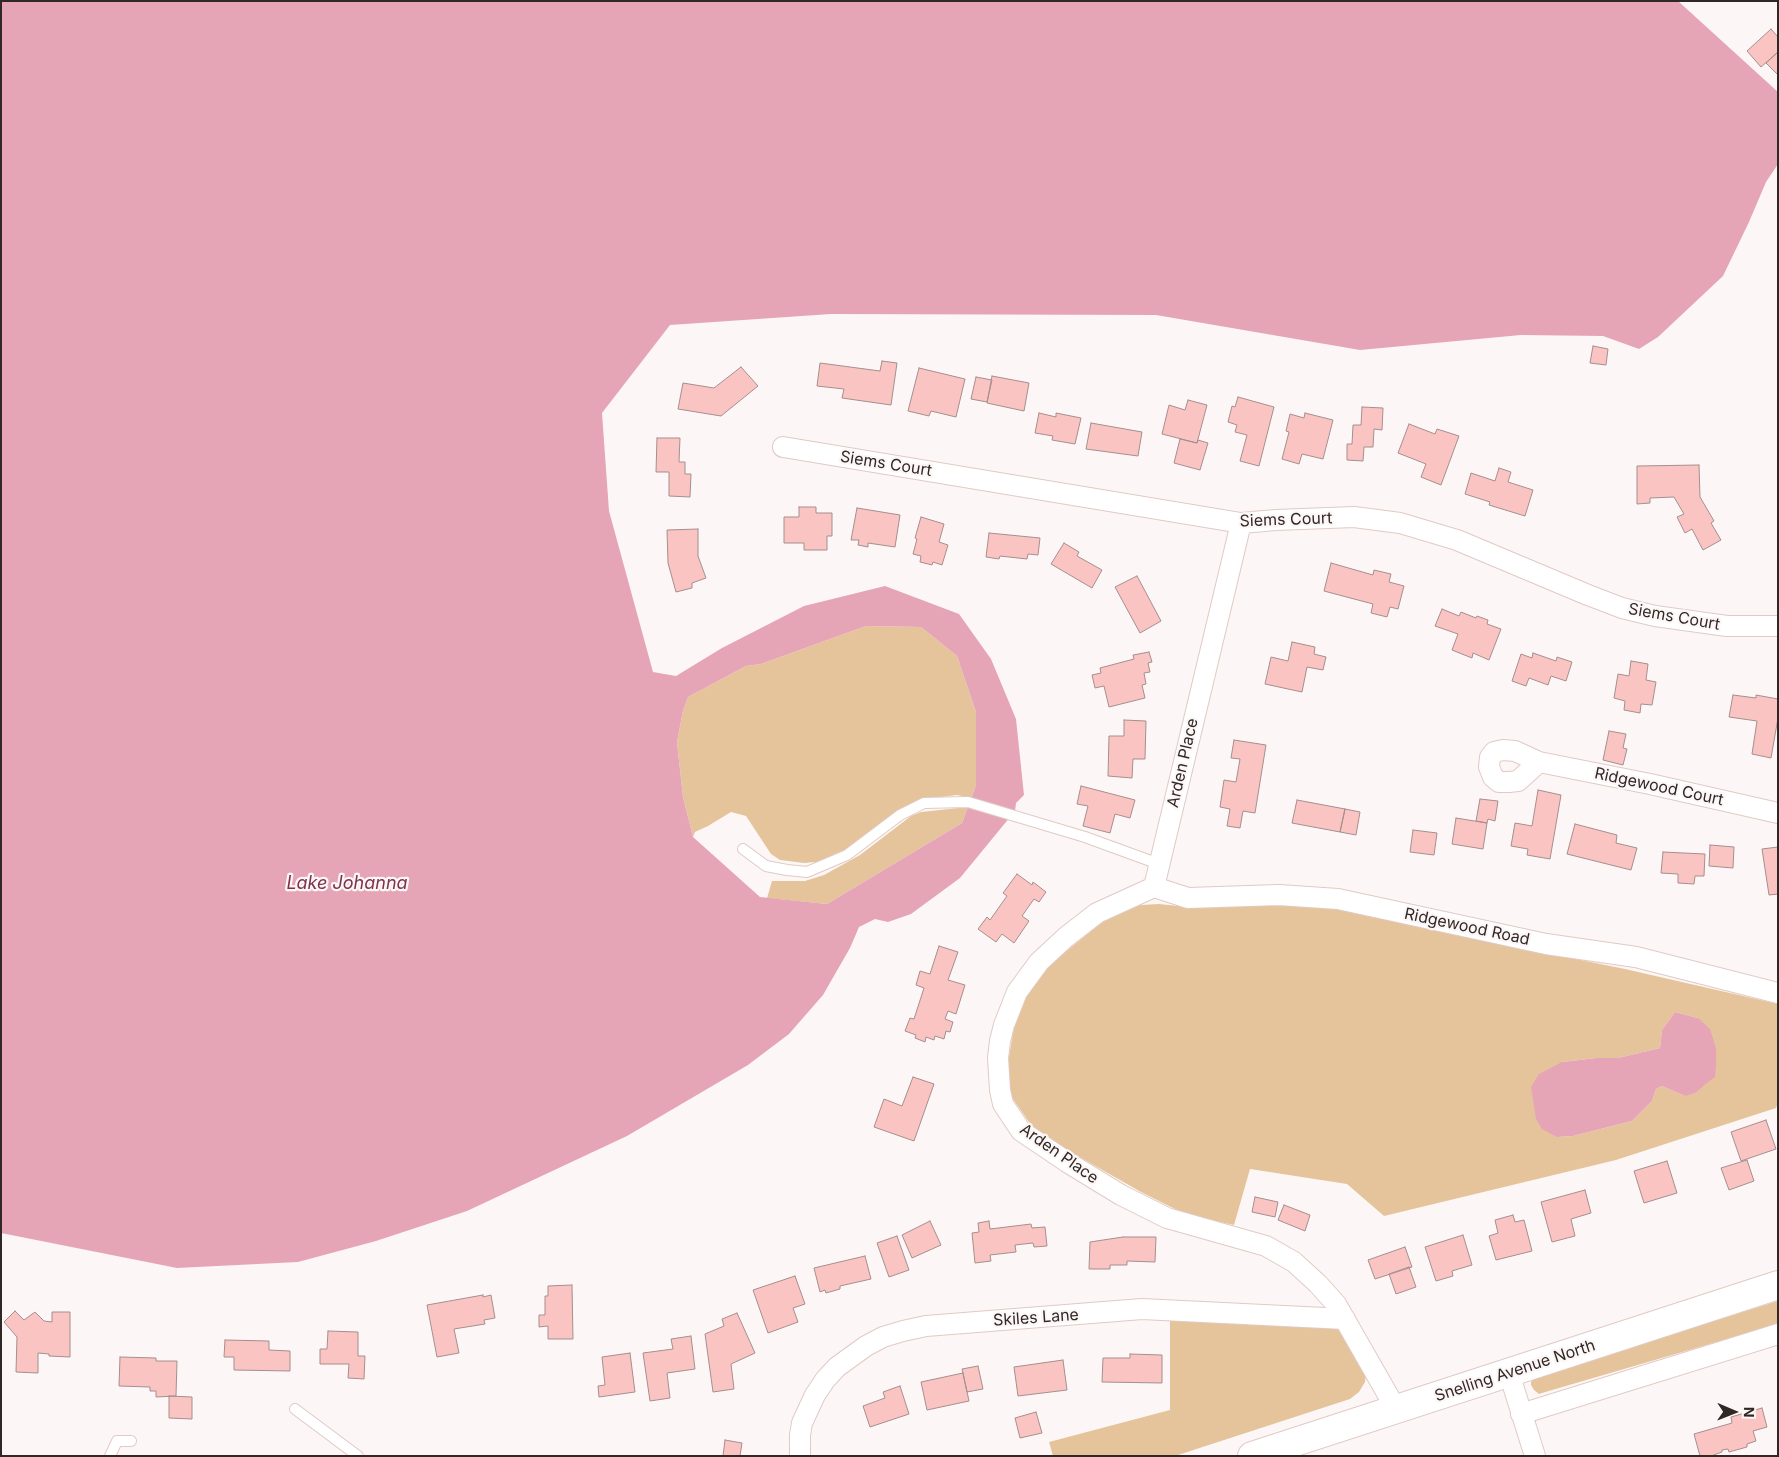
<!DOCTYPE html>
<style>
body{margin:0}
#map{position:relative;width:1779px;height:1457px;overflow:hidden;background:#fcf7f6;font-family:Inter,sans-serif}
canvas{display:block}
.frame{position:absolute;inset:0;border:2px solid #302825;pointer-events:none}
.north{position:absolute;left:1709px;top:1387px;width:50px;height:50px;-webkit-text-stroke:4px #fcf7f6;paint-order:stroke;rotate:91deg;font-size:14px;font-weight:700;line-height:20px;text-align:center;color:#302825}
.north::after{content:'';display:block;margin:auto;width:18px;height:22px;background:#302825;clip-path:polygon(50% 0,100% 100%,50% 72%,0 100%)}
</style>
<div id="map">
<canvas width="1779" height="1457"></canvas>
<div class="frame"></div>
<div class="north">N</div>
</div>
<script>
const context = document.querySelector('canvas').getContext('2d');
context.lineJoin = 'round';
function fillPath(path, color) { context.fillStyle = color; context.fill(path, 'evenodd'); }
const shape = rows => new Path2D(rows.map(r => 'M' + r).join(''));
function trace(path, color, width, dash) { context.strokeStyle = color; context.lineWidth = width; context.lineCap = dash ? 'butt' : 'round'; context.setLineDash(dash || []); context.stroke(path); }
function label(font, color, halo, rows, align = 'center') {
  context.font = font + ' Inter,sans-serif'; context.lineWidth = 4.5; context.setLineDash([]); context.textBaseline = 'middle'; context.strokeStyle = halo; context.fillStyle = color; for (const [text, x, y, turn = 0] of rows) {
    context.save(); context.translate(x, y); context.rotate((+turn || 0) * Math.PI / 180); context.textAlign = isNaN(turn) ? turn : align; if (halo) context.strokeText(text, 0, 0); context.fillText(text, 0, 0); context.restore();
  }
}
const green = shape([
 [866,626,921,627,957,656,976,712,976,785,971,798,957,795,926,799,851,848,827,861,804,863,780,860,771,854,746,816,731,812,708,826,695,832,693,837,683,797,677,742,683,711,688,697,746,666,761,664],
 [968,807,962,823,827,904,767,898,772,881,805,881,824,875,860,855,911,816,921,812],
 [1159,904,1197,908,1257,904,1316,906,1349,910,1497,943,1625,969,1778,1004,1778,1103,1776,1108,1616,1160,1384,1216,1347,1184,1250,1169,1234,1225,1187,1215,1141,1192,1055,1143,1031,1125,1013,1099,1007,1082,1009,1057,1015,1021,1028,988,1048,966,1111,915,1141,905],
 [1675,1012,1698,1018,1685,1096,1662,1086,1656,1089,1652,1101,1632,1121,1573,1136,1557,1137,1562,1062,1596,1058,1618,1058,1660,1048,1662,1030],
 [1778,1301,1778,1324,1542,1393,1539,1394,1534,1390,1531,1385,1531,1382,1535,1377],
 [1170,1320,1331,1326,1339,1330,1366,1373,1365,1382,1359,1392,1350,1399,1175,1456,1053,1456,1049,1442,1170,1410]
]);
const water = shape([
 [1,1,1678,1,1778,92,1778,164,1766,182,1749,222,1723,276,1658,337,1639,349,1603,336,1521,335,1360,350,1156,315,831,314,670,325,602,413,609,511,653,672,676,676,722,648,804,606,885,586,959,614,991,659,1016,719,1024,795,1016,803,1015,811,960,878,911,914,888,922,875,919,859,927,850,948,823,995,789,1034,748,1065,627,1136,467,1211,376,1241,298,1262,177,1268,1,1233],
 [866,626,921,627,957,656,976,712,976,785,962,823,827,904,760,897,693,837,683,797,677,742,683,711,688,697,746,666,761,664],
 [1675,1012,1698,1018,1710,1029,1716,1048,1716,1067,1715,1077,1707,1083,1695,1093,1685,1096,1662,1086,1656,1089,1652,1101,1632,1121,1573,1136,1557,1137,1542,1129,1536,1119,1531,1087,1539,1074,1562,1062,1596,1058,1618,1058,1660,1048,1662,1030]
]);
const building = shape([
 [1771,29,1778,37,1778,52,1761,67,1747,51,1771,29],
 [1778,52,1778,75,1766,63,1778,52],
 [1593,346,1608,349,1606,365,1590,363,1593,346],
 [882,361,897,363,891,405,842,398,844,389,817,386,820,363,880,371,882,361],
 [741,367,758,386,721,416,678,409,683,383,714,388,741,367],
 [919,368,965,379,956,417,931,411,929,416,908,411,919,368],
 [992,376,1029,383,1024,411,987,403,992,376],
 [976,377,992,380,987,402,971,399,976,377],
 [1238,397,1274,407,1259,466,1240,461,1247,435,1235,432,1237,425,1228,422,1232,406,1235,407,1238,397],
 [1188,400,1207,405,1197,443,1162,434,1169,405,1185,410,1188,400],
 [1362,407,1383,408,1382,430,1374,429,1373,447,1364,447,1363,461,1347,460,1347,444,1352,444,1353,425,1361,425,1362,407],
 [1039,413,1056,417,1056,413,1081,418,1075,444,1052,440,1053,436,1035,433,1039,413],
 [1305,413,1333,420,1323,459,1302,454,1299,464,1282,459,1289,432,1286,431,1290,414,1304,418,1305,413],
 [1091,423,1142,432,1138,456,1086,449,1091,423],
 [1409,424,1435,434,1437,429,1459,436,1441,485,1421,477,1426,464,1398,453,1409,424],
 [657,438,680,438,679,462,685,462,685,474,691,474,690,497,669,496,669,472,656,472,657,438],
 [1180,439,1197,443,1198,440,1208,443,1200,470,1174,463,1180,439],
 [1699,465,1700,497,1714,521,1711,523,1721,540,1703,550,1692,529,1685,533,1677,517,1684,514,1674,497,1650,498,1650,503,1637,504,1637,466,1699,465],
 [1499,468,1511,472,1508,482,1533,490,1525,516,1489,505,1490,502,1465,494,1471,473,1495,481,1499,468],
 [799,507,816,507,816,513,832,513,832,536,827,536,827,550,804,550,804,543,784,543,784,517,799,517,799,507],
 [857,508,900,515,895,547,868,543,868,547,858,545,859,540,851,540,857,508],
 [921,517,944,524,939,542,948,545,942,565,933,562,932,565,920,562,921,556,913,554,917,539,915,538,921,517],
 [698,529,698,556,706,578,692,583,692,588,676,592,668,563,667,530,698,529],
 [989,533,1040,538,1038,555,1028,554,1027,559,1000,556,999,559,986,557,989,533],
 [1064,543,1079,552,1077,556,1102,570,1092,588,1051,564,1064,543],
 [1331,563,1373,575,1374,570,1391,574,1389,582,1404,586,1398,609,1390,607,1387,617,1371,613,1373,604,1324,591,1331,563],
 [1137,576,1161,621,1140,633,1115,587,1137,576],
 [1442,609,1459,616,1461,612,1476,618,1477,616,1488,620,1487,624,1501,629,1489,660,1473,653,1472,658,1452,650,1458,634,1435,626,1442,609],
 [1292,642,1315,647,1314,654,1326,657,1323,670,1307,667,1302,692,1265,684,1271,657,1288,661,1292,642],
 [1149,652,1152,662,1148,663,1150,672,1144,673,1146,684,1142,685,1145,698,1109,707,1104,686,1095,688,1092,675,1101,673,1100,668,1134,659,1133,655,1149,652],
 [1533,653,1556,661,1557,657,1572,662,1566,681,1551,676,1548,685,1529,678,1526,686,1512,681,1521,654,1532,658,1533,653],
 [1631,661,1648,664,1646,680,1656,682,1652,705,1641,704,1640,713,1624,710,1625,701,1614,698,1618,674,1629,676,1631,661],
 [1733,695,1756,698,1756,695,1778,699,1778,718,1771,758,1752,754,1757,721,1729,717,1733,695],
 [1124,720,1146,721,1145,759,1133,759,1132,778,1108,776,1109,736,1124,736,1124,720],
 [1609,731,1626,734,1623,748,1627,749,1623,765,1603,760,1609,731],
 [1234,740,1266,745,1255,813,1243,811,1240,828,1227,826,1230,809,1220,807,1224,780,1236,782,1240,759,1231,758,1234,740],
 [1081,786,1135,800,1130,818,1115,814,1110,833,1083,826,1088,806,1077,804,1081,786],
 [1538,790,1561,795,1550,859,1527,855,1528,849,1511,846,1515,823,1532,826,1538,790],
 [1480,799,1498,801,1495,821,1488,819,1487,823,1476,821,1480,799],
 [1297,800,1345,809,1340,832,1292,823,1297,800],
 [1345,809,1360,812,1356,835,1340,832,1345,809],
 [1456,818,1487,823,1483,849,1452,844,1456,818],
 [1575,824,1617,835,1616,843,1637,848,1631,870,1567,854,1575,824],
 [1413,830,1437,833,1434,855,1410,852,1413,830],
 [1710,845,1734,847,1733,868,1709,866,1710,845],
 [1778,847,1778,894,1769,895,1762,849,1778,847],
 [1663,852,1705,854,1704,876,1695,876,1694,884,1678,883,1678,874,1661,873,1663,852],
 [1017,874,1032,885,1033,882,1046,892,1039,902,1034,899,1022,916,1029,921,1014,943,1002,934,996,942,978,929,987,917,990,920,1007,896,1003,893,1017,874],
 [939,946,958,952,948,980,965,985,956,1014,948,1011,945,1019,953,1022,950,1032,946,1031,944,1039,935,1036,934,1040,926,1037,925,1042,915,1038,916,1035,905,1031,910,1018,914,1019,924,988,916,985,920,971,930,974,939,946],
 [913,1077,934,1084,914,1141,874,1127,884,1099,902,1106,913,1077],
 [1766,1120,1776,1149,1741,1161,1731,1132,1766,1120],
 [1747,1160,1754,1181,1729,1190,1721,1168,1747,1160],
 [1667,1161,1677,1193,1644,1203,1634,1171,1667,1161],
 [1585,1190,1591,1213,1571,1219,1575,1236,1552,1242,1541,1202,1585,1190],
 [1255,1197,1278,1202,1275,1217,1252,1212,1255,1197],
 [1284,1205,1310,1215,1305,1231,1278,1220,1284,1205],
 [1513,1215,1515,1222,1524,1220,1532,1251,1496,1260,1489,1236,1498,1233,1495,1220,1513,1215],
 [930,1221,941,1245,912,1258,902,1235,930,1221],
 [989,1221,990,1229,1031,1224,1032,1228,1045,1227,1047,1246,1034,1247,1033,1243,1015,1245,1016,1252,990,1255,991,1261,975,1263,972,1233,979,1232,978,1223,989,1221],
 [1463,1235,1472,1265,1452,1271,1453,1276,1436,1281,1425,1247,1463,1235],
 [897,1236,909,1270,889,1277,877,1243,897,1236],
 [1123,1237,1156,1237,1155,1262,1127,1261,1127,1265,1110,1265,1110,1269,1089,1269,1090,1242,1123,1237],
 [1405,1247,1412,1267,1375,1279,1368,1260,1405,1247],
 [865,1256,871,1279,840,1286,840,1289,826,1293,825,1290,820,1292,814,1268,865,1256],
 [1409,1267,1416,1287,1396,1294,1389,1274,1409,1267],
 [795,1276,805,1304,793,1308,798,1322,768,1333,753,1290,795,1276],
 [572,1285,573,1339,548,1339,548,1326,539,1327,539,1315,545,1315,545,1296,548,1296,548,1286,572,1285],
 [483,1295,483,1297,491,1295,495,1318,484,1320,485,1324,454,1329,459,1353,437,1357,427,1305,483,1295],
 [15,1311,24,1320,35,1312,44,1321,52,1322,52,1312,70,1312,70,1357,49,1356,49,1354,38,1353,38,1373,16,1372,17,1337,4,1322,15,1311],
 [737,1313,755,1353,731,1364,734,1389,713,1392,705,1334,724,1326,722,1319,737,1313],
 [328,1331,358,1332,358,1356,365,1356,364,1379,348,1378,349,1364,320,1364,320,1349,327,1349,328,1331],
 [691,1336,695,1369,667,1373,670,1398,650,1401,643,1353,673,1349,671,1339,691,1336],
 [225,1340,269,1341,269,1350,290,1351,290,1371,234,1370,234,1357,224,1357,225,1340],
 [630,1353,635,1392,599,1397,598,1386,605,1385,602,1357,630,1353],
 [1130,1354,1162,1355,1162,1383,1102,1382,1103,1358,1130,1358,1130,1354],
 [120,1357,156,1358,156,1361,177,1361,176,1396,156,1397,156,1391,150,1391,150,1387,119,1386,120,1357],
 [1063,1360,1067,1390,1018,1396,1014,1367,1063,1360],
 [978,1366,983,1389,967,1392,962,1369,978,1366],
 [963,1373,969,1401,927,1410,921,1382,963,1373],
 [900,1386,909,1414,870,1427,863,1406,885,1398,883,1392,900,1386],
 [169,1396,192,1397,192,1419,169,1418,169,1396],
 [1762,1408,1767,1427,1753,1431,1756,1441,1747,1444,1747,1447,1729,1452,1728,1449,1722,1450,1722,1452,1711,1456,1700,1456,1694,1434,1732,1423,1731,1417,1762,1408],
 [1036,1412,1042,1433,1020,1438,1015,1418,1036,1412],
 [725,1440,742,1443,740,1456,723,1456,725,1440]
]);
const lane = shape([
 [743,849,766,866,787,870,807,872,847,855,900,815,924,803,968,802,1085,837,1159,864],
 [295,1409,358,1456],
 [110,1456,117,1441,131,1441]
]);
const street = shape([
 [783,447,1241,523,1276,520,1354,517,1400,523,1457,540,1588,595,1622,608,1655,616,1727,626,1778,626],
 [1241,523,1154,887,1097,913,1066,937,1039,962,1017,992,1004,1025,1000,1041,998,1058,1000,1090,1003,1104,1021,1131,1067,1162,1121,1195,1167,1218,1266,1246,1294,1262,1318,1284,1336,1304,1396,1409],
 [1539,762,1518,781,1509,782,1499,782,1493,777,1489,767,1490,757,1494,752,1503,750,1515,751,1539,762,1650,784,1778,813],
 [1154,887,1188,898,1279,895,1338,899,1546,944,1636,957,1778,993],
 [1509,1373,1535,1456],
 [1521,1414,1778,1334],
 [800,1456,800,1435,802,1423,815,1395,825,1380,837,1367,866,1346,883,1337,903,1331,926,1326,1142,1309,1345,1319]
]);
const secondary = shape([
 [1252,1456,1778,1285]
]);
const streetNames = [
 ["Siems Court",886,464,9],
 ["Siems Court",1286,520,-2],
 ["Siems Court",1674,617,10],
 ["Arden Place",1183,763,-77],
 ["Ridgewood Court",1659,787,12],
 ["Ridgewood Road",1467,927,12],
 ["Arden Place",1059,1154,35],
 ["Skiles Lane",1036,1318,-4],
 ["Snelling Avenue North",1515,1371,-18]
];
const waterNames = [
 ["Lake Johanna",347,884]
];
fillPath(green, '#e5c49b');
fillPath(water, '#e5a5b7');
fillPath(building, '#fac4c3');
trace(building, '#a58e8d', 1);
trace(lane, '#e1cac3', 12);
trace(street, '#e1cac3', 22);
trace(secondary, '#e1cac3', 30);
trace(lane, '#fff', 10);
trace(street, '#fff', 20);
trace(secondary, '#fff', 28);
label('16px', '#302825', '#fcf7f6', streetNames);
label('italic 18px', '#7e334d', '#fcf7f6', waterNames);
</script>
